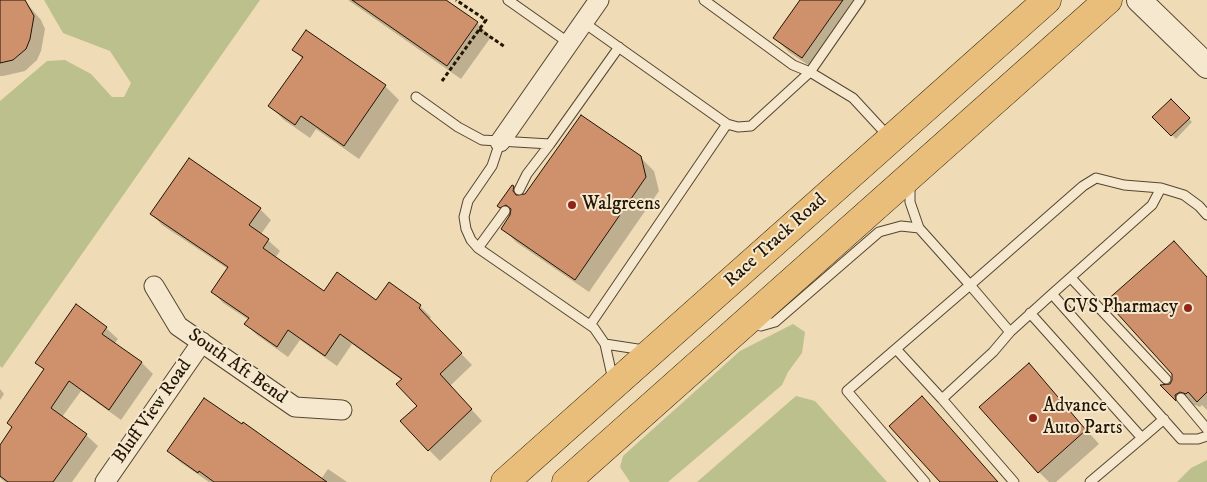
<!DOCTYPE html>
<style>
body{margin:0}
canvas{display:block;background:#efdbb5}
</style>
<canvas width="1207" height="482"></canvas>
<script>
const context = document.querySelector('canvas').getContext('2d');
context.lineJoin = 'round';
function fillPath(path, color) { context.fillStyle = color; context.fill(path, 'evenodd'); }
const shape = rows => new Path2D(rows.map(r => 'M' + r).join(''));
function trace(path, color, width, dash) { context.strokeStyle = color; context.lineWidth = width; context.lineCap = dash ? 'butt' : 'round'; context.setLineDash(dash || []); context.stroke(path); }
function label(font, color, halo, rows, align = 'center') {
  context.font = font + ' "IM FELL DW Pica",serif'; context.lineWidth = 4; context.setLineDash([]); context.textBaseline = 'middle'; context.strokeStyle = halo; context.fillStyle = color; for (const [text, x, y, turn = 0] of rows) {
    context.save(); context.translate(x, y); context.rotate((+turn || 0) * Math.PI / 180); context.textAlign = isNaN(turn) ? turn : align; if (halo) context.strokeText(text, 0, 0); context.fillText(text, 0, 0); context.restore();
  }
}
const green = shape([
 [44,0,260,0,2,368,0,366,0,101,47,61,65,60,91,74,112,97,124,97,131,83,110,51,63,33],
 [793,324,805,332,802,353,788,372,782,385,668,482,630,482,620,467,623,456,740,351],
 [796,396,815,401,887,482,697,482],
 [1207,460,1207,482,1177,482,1191,468]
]);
const shadow = shape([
 [0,0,24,0,41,20,45,29,41,51,37,60,25,71,3,76,0,76],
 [348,0,444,0,477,23,491,37,461,79],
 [801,0,867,0,817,71,789,52,775,38],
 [306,31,385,86,399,100,359,159,316,129,310,138,284,120,270,106,303,59,293,50],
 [1171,100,1192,122,1176,139,1154,117],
 [640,157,654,171,659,191,589,292,516,242,503,228,510,218,499,206,512,187,522,196],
 [260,209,271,220,261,234,280,251,275,258,324,292,377,301,420,306,431,317,429,320,472,365,450,386,482,421,440,461,429,450,419,406,402,380,352,344,337,366,300,340,288,357,257,335,246,324,249,320,223,303,212,291,228,269,162,225,151,213],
 [1207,277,1207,410,1202,405,1200,407,1195,405,1188,409,1189,412,1163,386,1171,385],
 [106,328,118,339,114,344,142,363,153,374,121,420,81,391,62,417,86,435,98,446,72,482,5,482,0,478,0,447,13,428,45,371,36,362],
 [1029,365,1099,444,1056,482,1049,482,1039,472],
 [0,389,4,394,0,400],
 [242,426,321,479,328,469,347,482,209,482,180,462,168,451]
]);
const building = shape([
 [0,0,25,0,34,16,30,39,26,49,13,60,0,63,0,0],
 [352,0,446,0,478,22,447,66,352,0],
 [800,0,843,0,802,58,773,38,800,0],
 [306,30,386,85,344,146,301,116,295,125,268,106,303,57,292,50,306,30],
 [1171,99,1190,118,1171,136,1152,117,1171,99],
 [581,115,641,156,646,177,575,280,501,229,510,215,511,209,506,205,500,208,497,206,512,185,514,186,513,191,516,195,525,194,581,115],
 [189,158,261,208,249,225,269,239,263,248,324,291,337,272,376,300,389,282,421,305,419,308,462,353,440,374,472,409,428,451,400,421,417,406,396,384,402,379,340,334,325,356,288,330,277,347,244,324,249,318,211,292,228,267,150,214,189,158],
 [1174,241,1207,277,1207,392,1197,402,1188,392,1186,394,1180,392,1175,395,1176,401,1160,385,1170,384,1172,380,1172,374,1106,301,1174,241],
 [76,304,107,327,102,334,142,362,109,410,69,381,51,408,87,434,53,482,8,482,0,476,0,445,12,427,7,423,44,369,35,363,76,304],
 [1029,363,1086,430,1038,473,979,407,1029,363],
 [922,396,998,482,940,482,889,426,922,396],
 [204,398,242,424,243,422,327,482,214,482,199,471,198,473,167,451,204,398]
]);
const path = shape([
 [479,29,505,47],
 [442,81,486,20,456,0]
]);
const service = shape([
 [508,0,569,43],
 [704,0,793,65,810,72,853,98,889,137],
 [583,22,727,124,738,127,751,126,810,72,860,0],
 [416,97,458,127,482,140,550,144],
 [500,142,492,166,468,201,464,217,466,229,471,240,478,248,594,328,605,344,613,380],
 [910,184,910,202,919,228,970,285,1083,186,1096,178,1124,185,1161,188,1184,195,1199,206,1207,215],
 [519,190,527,174,550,144,619,47],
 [478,248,505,211],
 [1071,278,1166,379],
 [1052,294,1152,205,1161,188],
 [1030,313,1142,438,1090,482],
 [752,324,761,326,775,322,879,232,901,226,919,228],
 [590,325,727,124],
 [605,344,644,350],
 [896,349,942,399,1014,482],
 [1181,398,1207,429],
 [942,399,993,352,1010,332],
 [1142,438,1164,419],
 [925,482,847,391,970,285,1010,332,1052,294,1181,439,1198,439,1207,436]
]);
const minor = shape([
 [500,142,599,0],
 [154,286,178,326,295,407,342,410],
 [105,482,202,342]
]);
const tertiary = shape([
 [1139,0,1207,66]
]);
const primary = shape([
 [505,482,1047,0],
 [566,482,1108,0]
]);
const markers = [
 [572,205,5,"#8f2418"],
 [1188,308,5,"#8f2418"],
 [1033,418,5,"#8f2418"]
];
const poiNames = [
 ["Walgreens",582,205],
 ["CVS Pharmacy",1178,308,"right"],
 ["Advance",1043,407],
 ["Auto Parts",1043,429]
];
const streetNames = [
 ["Race Track Road",776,241,-42],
 ["South Aft Bend",237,367,35],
 ["Bluff View Road",153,412,-55]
];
fillPath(green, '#bbc08c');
fillPath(shadow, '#0003');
fillPath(building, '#ce916b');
trace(building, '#221503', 1);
trace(service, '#554630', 11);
trace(minor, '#554630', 21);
trace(tertiary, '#554630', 26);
trace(primary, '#221503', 29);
trace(path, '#221503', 3, [4, 2.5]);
trace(service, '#f5e8cf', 9);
trace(minor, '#f5e8cf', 19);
trace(tertiary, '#f5e8cf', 24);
trace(primary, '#e8be7a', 28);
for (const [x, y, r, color] of markers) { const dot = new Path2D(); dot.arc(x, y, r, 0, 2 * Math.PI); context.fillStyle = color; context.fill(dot); trace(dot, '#f5e8cf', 2); }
label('19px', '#221503', '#f5e8cf', poiNames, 'left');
label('19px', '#221503', '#f5e8cf', streetNames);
</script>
